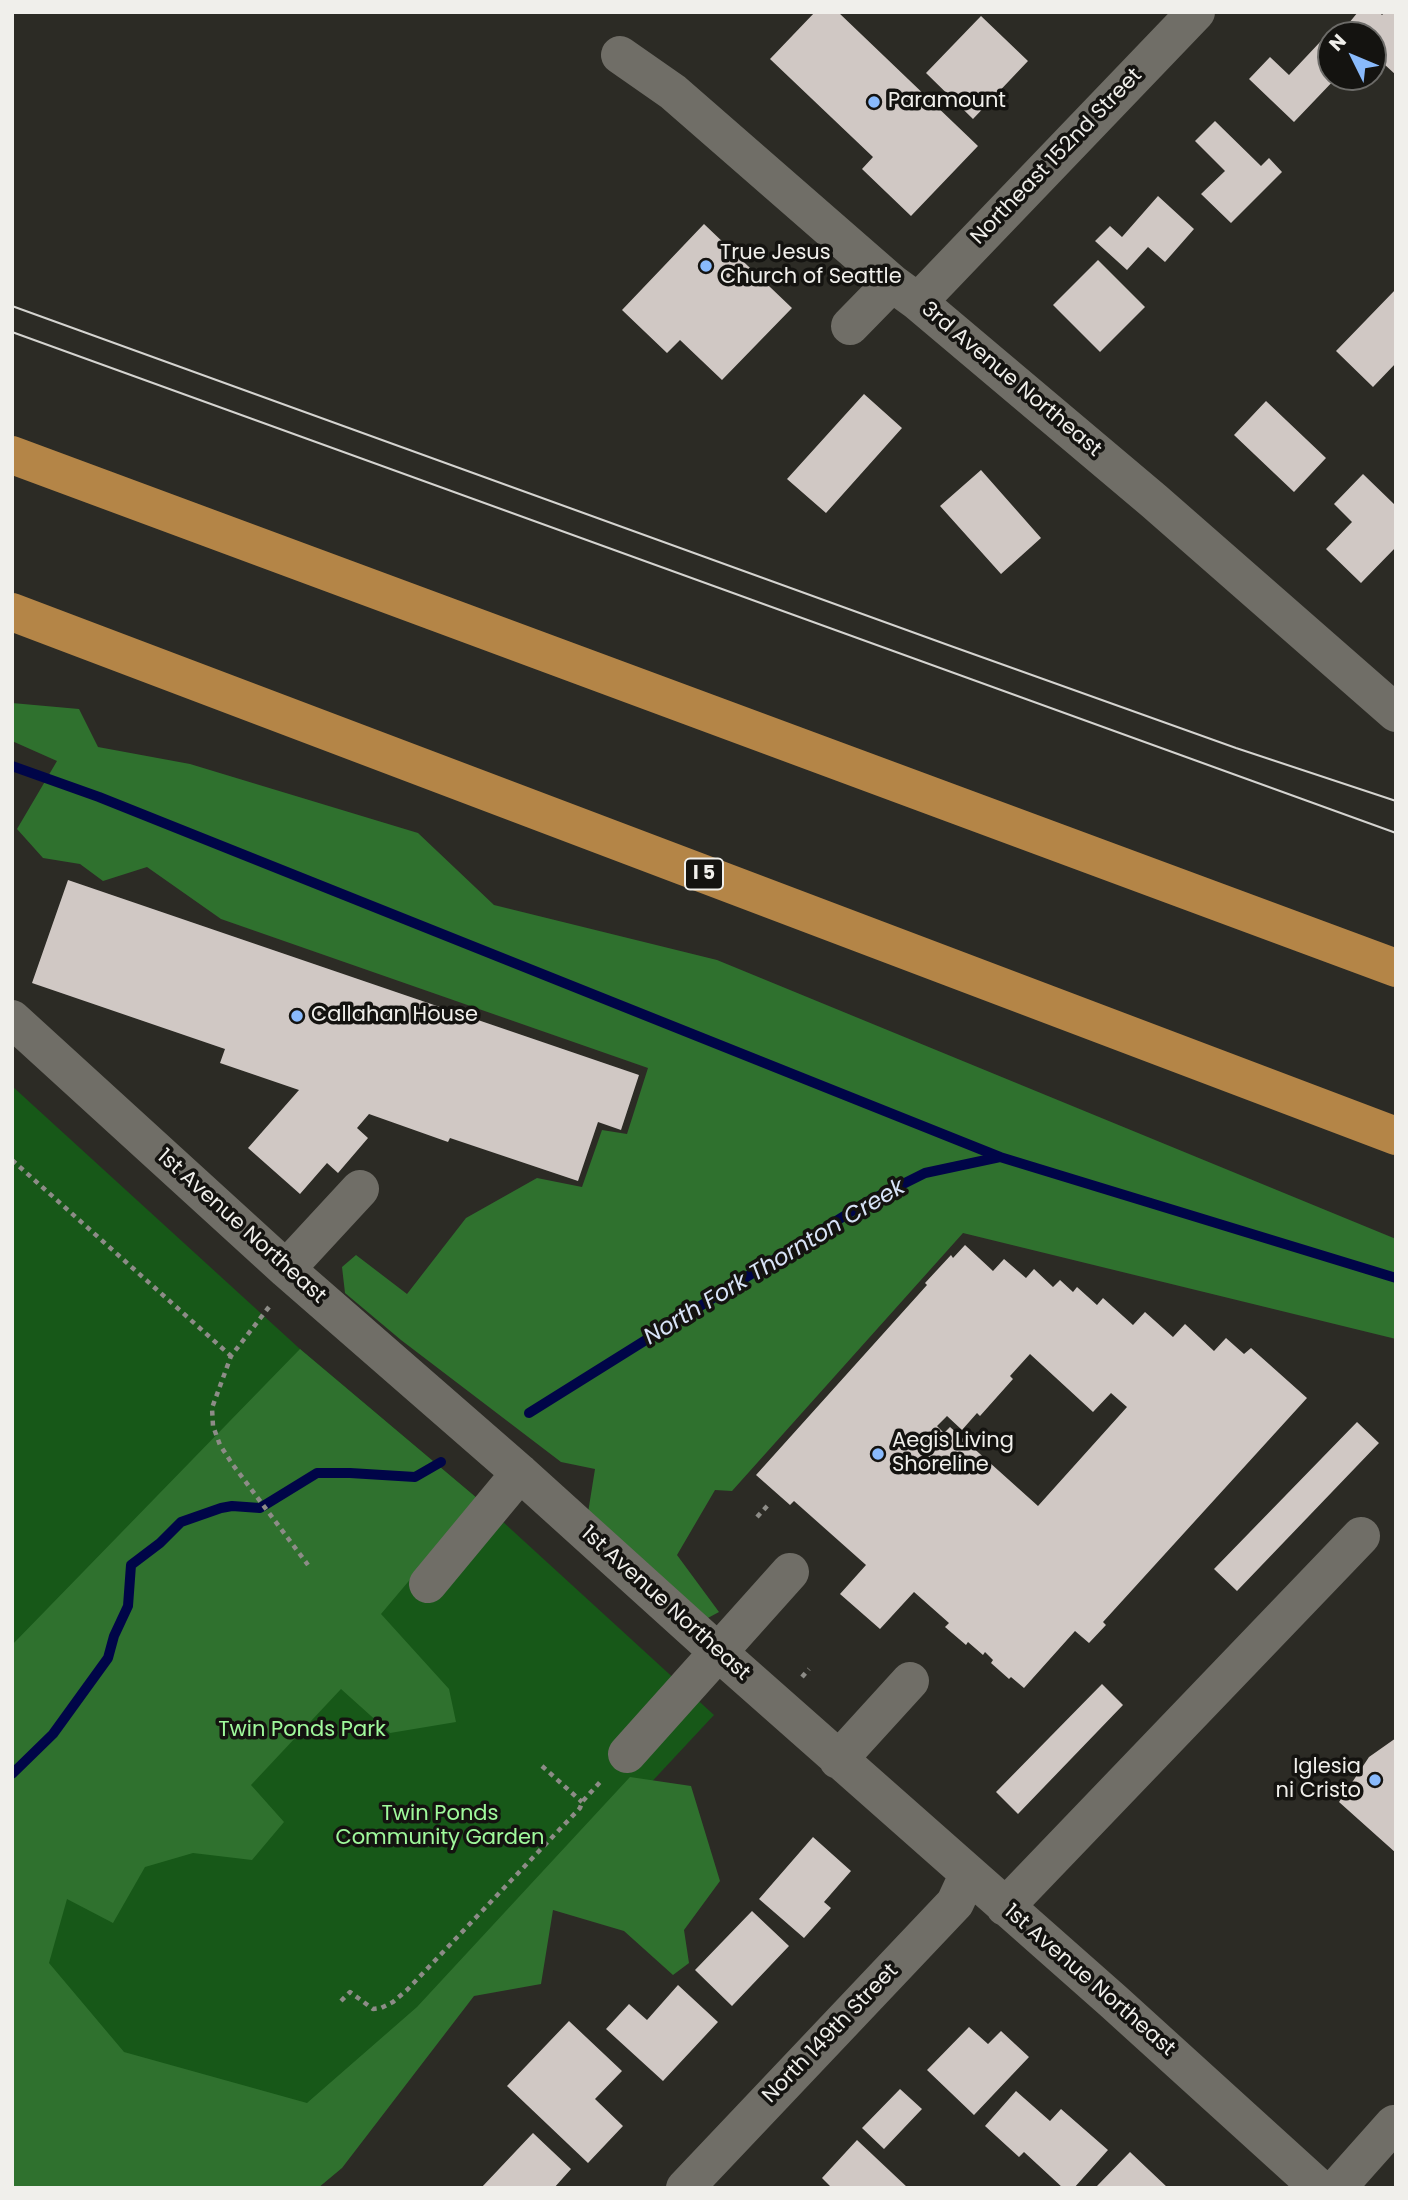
<!DOCTYPE html>
<style>
body{margin:0}
#map{position:relative;width:1408px;height:2200px;overflow:hidden;background:#2c2b25;font-family:Poppins,sans-serif}
canvas{display:block}
.frame{position:absolute;inset:0;border:14px solid #f0efeb;pointer-events:none}
.north{position:absolute;left:1317px;top:21px;width:70px;height:70px;box-sizing:border-box;background:#141310;border:2px solid #6c6b68;border-radius:50%;rotate:313deg;font-size:19px;font-weight:700;line-height:28px;text-align:center;color:#f0efeb}
.north::after{content:'';display:block;margin:auto;width:24px;height:32px;background:#89bafc;clip-path:polygon(50% 0,100% 100%,50% 72%,0 100%)}
</style>
<div id="map">
<canvas width="1408" height="2200"></canvas>
<div class="frame"></div>
<div class="north">N</div>
</div>
<script>
const context = document.querySelector('canvas').getContext('2d');
context.lineJoin = 'round';
function fillPath(path, color) { context.fillStyle = color; context.fill(path, 'evenodd'); }
const shape = rows => new Path2D(rows.map(r => 'M' + r).join(''));
function trace(path, color, width, dash) { context.strokeStyle = color; context.lineWidth = width; context.lineCap = dash ? 'butt' : 'round'; context.setLineDash(dash || []); context.stroke(path); }
function label(font, color, halo, rows, align = 'center') {
  context.font = font + ' Poppins,sans-serif'; context.lineWidth = 7; context.setLineDash([]); context.textBaseline = 'middle'; context.strokeStyle = halo; context.fillStyle = color; for (const [text, x, y, turn = 0] of rows) {
    context.save(); context.translate(x, y); context.rotate((+turn || 0) * Math.PI / 180); context.textAlign = isNaN(turn) ? turn : align; if (halo) context.strokeText(text, 0, 0); context.fillText(text, 0, 0); context.restore();
  }
}
const green = shape([
 [12,1086,300,1349,478,1499,714,1715,273,2188,12,2188]
]);
const forest = shape([
 [12,703,79,709,98,747,190,764,418,833,494,905,717,960,1396,1239,1396,1339,963,1233,732,1491,715,1490,677,1555,719,1612,706,1619,587,1519,595,1469,561,1462,401,1340,345,1293,342,1267,356,1255,407,1294,466,1218,537,1178,582,1187,602,1130,627,1134,648,1068,221,919,147,867,103,881,80,864,43,858,17,829,57,761,12,741],
 [300,1349,478,1499,381,1614,449,1689,456,1722,390,1733,341,1689,251,1785,284,1822,252,1860,193,1853,145,1867,113,1923,67,1899,49,1963,124,2052,307,2103,417,2007,630,1777,691,1786,720,1881,684,1930,689,1963,673,1975,624,1931,553,1910,541,1984,474,1996,342,2168,318,2188,12,2188,12,1645]
]);
const stream = shape([
 [12,766,99,797,1000,1157],
 [529,1413,865,1203,925,1173,1000,1157,1396,1278],
 [12,1774,53,1734,108,1658,114,1636,128,1606,131,1565,160,1543,181,1522,221,1508,232,1506,260,1508,317,1473,350,1473,415,1477,441,1462]
]);
const building = shape([
 [815,12,838,12,978,146,911,216,862,169,873,157,770,59],
 [1358,12,1379,12,1382,15,1385,12,1396,12,1396,75,1373,54,1373,35,1351,35,1344,29],
 [981,16,1028,61,973,119,926,73],
 [1321,41,1331,51,1331,77,1337,77,1294,122,1249,79,1270,57,1289,75],
 [1215,121,1261,166,1269,158,1282,172,1231,223,1201,194,1225,171,1195,141],
 [1158,196,1194,229,1165,262,1148,247,1127,270,1095,241,1110,226,1122,237],
 [704,224,792,308,722,380,680,340,667,353,622,310],
 [1098,260,1145,307,1100,352,1053,305],
 [1396,289,1396,363,1373,387,1336,351],
 [864,394,902,428,826,513,787,479],
 [1266,401,1326,458,1294,492,1234,435],
 [981,470,1041,538,1001,574,940,506],
 [1363,474,1396,506,1396,547,1361,583,1326,549,1352,522,1334,504],
 [68,880,639,1075,621,1130,598,1122,578,1181,450,1138,448,1142,369,1114,357,1128,368,1138,338,1173,327,1163,300,1194,248,1148,299,1090,220,1063,225,1049,32,983],
 [965,1245,993,1271,1004,1259,1026,1278,1034,1269,1053,1287,1060,1280,1073,1292,1077,1287,1097,1305,1103,1298,1133,1325,1145,1312,1173,1337,1185,1324,1214,1351,1226,1338,1244,1354,1251,1348,1307,1398,1103,1622,1106,1625,1089,1643,1075,1631,1024,1688,1011,1677,1009,1679,991,1663,993,1660,985,1652,983,1655,968,1642,966,1645,945,1627,949,1623,914,1592,880,1629,840,1594,866,1565,794,1501,790,1505,756,1475,927,1285,925,1283,951,1255,953,1258],
 [1030,1354,1093,1412,1111,1393,1127,1407,1038,1506,950,1427,944,1433,937,1426,947,1416,962,1430,977,1413,980,1416,1013,1379,1010,1376],
 [1357,1422,1379,1443,1237,1591,1214,1569],
 [1102,1684,1123,1705,1018,1814,996,1792],
 [1396,1738,1396,1853,1339,1802,1369,1757],
 [813,1837,851,1871,824,1902,831,1908,804,1938,759,1899],
 [752,1911,789,1946,732,2006,695,1970],
 [678,1985,718,2022,663,2081,606,2029,629,2004,647,2020],
 [569,2021,622,2071,595,2099,623,2126,588,2163,507,2086],
 [969,2027,988,2044,1001,2031,1029,2057,974,2115,927,2070],
 [900,2089,922,2109,884,2149,862,2128],
 [1016,2091,1050,2121,1061,2109,1108,2150,1074,2188,1063,2188,1024,2152,1019,2157,985,2126],
 [533,2133,571,2169,554,2188,481,2188],
 [857,2140,908,2188,832,2188,822,2178],
 [1130,2152,1168,2188,1099,2188,1097,2186]
]);
const path = shape([
 [12,1160,231,1356],
 [269,1307,231,1356,212,1408,213,1426,220,1445,233,1465,308,1565],
 [757,1517,769,1504],
 [802,1677,809,1669],
 [542,1766,582,1802],
 [341,2001,350,1992,373,2009,381,2008,393,2002,407,1990,580,1808,582,1802,601,1781]
]);
const minor = shape([
 [620,55,673,92,892,283,918,302,1154,501,1396,713],
 [918,302,1196,12],
 [850,326,892,283],
 [12,1019,286,1269,520,1473,718,1652,1113,2001,1319,2188],
 [286,1269,360,1189],
 [428,1584,520,1473],
 [627,1754,790,1572],
 [838,1760,910,1681],
 [1005,1907,1361,1536],
 [685,2188,955,1903,968,1875],
 [1337,2188,1394,2124]
]);
const highway = shape([
 [12,455,1396,968],
 [12,612,1396,1136]
]);
const tram = shape([
 [12,306,948,645,1236,748,1396,801],
 [12,332,1396,833]
]);
const markers = [
 [874,102,7,"#89bafc"],
 [706,266,7,"#89bafc"],
 [297,1016,7,"#89bafc"],
 [878,1454,7,"#89bafc"],
 [1375,1780,7,"#89bafc"]
];
const shields = [
 [704,874,38]
];
const shieldNames = [
 ["I 5",704,874]
];
const poiNames = [
 ["Paramount",888,102],
 ["True Jesus",720,254],
 ["Church of Seattle",720,278],
 ["Callahan House",311,1016],
 ["Aegis Living",892,1442],
 ["Shoreline",892,1466],
 ["Iglesia",1361,1768,"right"],
 ["ni Cristo",1361,1792,"right"]
];
const streetNames = [
 ["Northeast 152nd Street",1057,157,-46],
 ["3rd Avenue Northeast",1011,380,40],
 ["1st Avenue Northeast",241,1227,42],
 ["1st Avenue Northeast",665,1604,42],
 ["1st Avenue Northeast",1089,1981,41],
 ["North 149th Street",831,2034,-46]
];
const parkNames = [
 ["Twin Ponds Park",302,1731],
 ["Twin Ponds",440,1815],
 ["Community Garden",440,1839]
];
const waterNames = [
 ["North Fork Thornton Creek",775,1263,-31]
];
fillPath(green, '#175818');
fillPath(forest, '#2f712e');
trace(stream, '#000548', 10);
fillPath(building, '#d0c8c4');
trace(path, '#8d8c87', 4.5, [5, 5]);
trace(minor, '#706e67', 38);
trace(highway, '#b48547', 38);
trace(tram, '#d5d4d0', 2);
for (const [x, y, r, color] of markers) { const dot = new Path2D(); dot.arc(x, y, r, 0, 2 * Math.PI); context.fillStyle = color; context.fill(dot); trace(dot, '#141310', 2.5); }
for (const [x, y, w] of shields) { const box = new Path2D(); box.roundRect(x - w / 2, y - 15.5, w, 31, 5); context.fillStyle = '#141310'; context.fill(box); trace(box, '#f0efeb', 2); }
label('bold 19px', '#f0efeb', null, shieldNames);
label('21px', '#f0efeb', '#141310', poiNames, 'left');
label('21px', '#f0efeb', '#141310', streetNames);
label('21px', '#a0fa9c', '#141310', parkNames);
label('italic 23px', '#d8e3f7', '#141310', waterNames);
</script>
